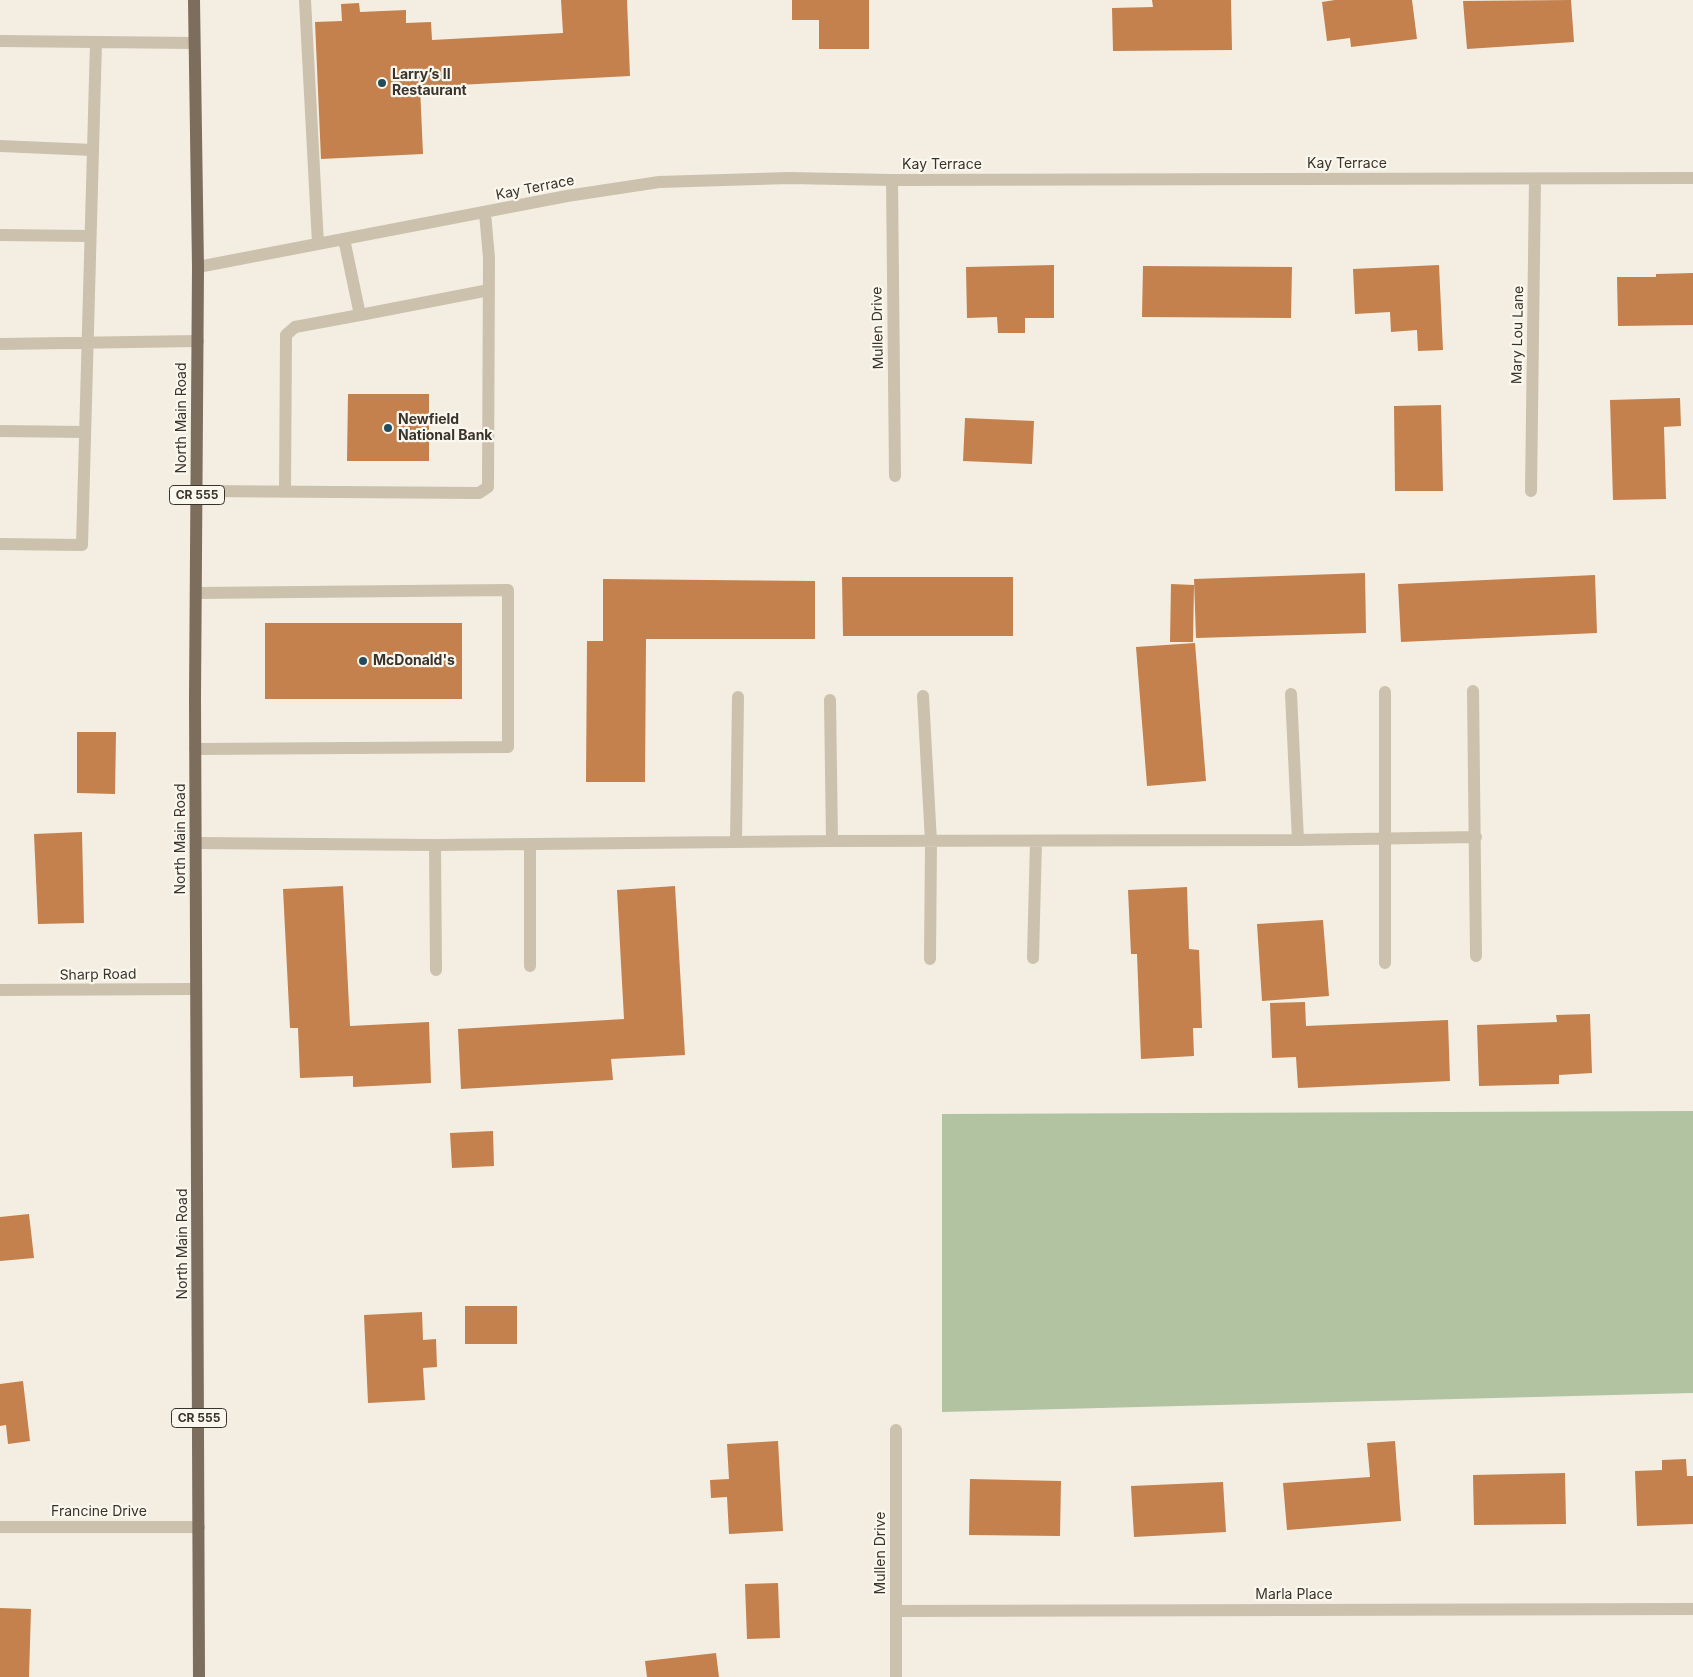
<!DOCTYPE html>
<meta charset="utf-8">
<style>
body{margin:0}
canvas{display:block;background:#f3eee1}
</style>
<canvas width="1693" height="1677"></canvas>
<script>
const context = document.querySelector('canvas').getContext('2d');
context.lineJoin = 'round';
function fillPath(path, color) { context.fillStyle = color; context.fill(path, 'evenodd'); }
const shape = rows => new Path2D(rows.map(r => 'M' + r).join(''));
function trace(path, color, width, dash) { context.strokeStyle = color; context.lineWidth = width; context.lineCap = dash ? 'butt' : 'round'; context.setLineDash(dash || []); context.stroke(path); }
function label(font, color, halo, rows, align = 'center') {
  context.font = font + ' Inter,sans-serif'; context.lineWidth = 4.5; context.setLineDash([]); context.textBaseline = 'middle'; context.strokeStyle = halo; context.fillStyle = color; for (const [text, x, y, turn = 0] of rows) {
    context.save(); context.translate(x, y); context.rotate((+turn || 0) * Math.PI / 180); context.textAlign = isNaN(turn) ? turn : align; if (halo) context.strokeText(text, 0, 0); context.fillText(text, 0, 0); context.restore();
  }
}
const green = shape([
 [1693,1111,1693,1393,942,1412,942,1114]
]);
const building = shape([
 [561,0,627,0,630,76,420,87,423,154,321,159,315,22,342,21,341,4,359,3,360,12,406,10,406,23,431,22,432,40,563,33],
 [792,0,869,0,869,49,819,49,819,20,792,20],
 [1152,0,1231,0,1232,50,1113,51,1112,8,1153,7],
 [1335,0,1412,0,1417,39,1351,47,1350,38,1327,41,1322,2],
 [1571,0,1574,42,1467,49,1463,1],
 [1054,265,1054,318,1025,318,1025,333,998,333,997,317,967,318,966,267],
 [1439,265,1443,350,1418,351,1417,330,1391,332,1390,312,1355,314,1353,269],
 [1143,266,1292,267,1291,318,1142,317],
 [1693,273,1693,325,1618,326,1617,277,1656,277,1656,274],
 [348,394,429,394,429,461,347,461],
 [1680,398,1681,426,1664,427,1666,499,1613,500,1610,400],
 [1441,405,1443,491,1395,491,1394,406],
 [965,418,1034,421,1032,464,963,461],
 [1365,573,1366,633,1196,638,1194,579],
 [1595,575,1597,633,1401,642,1398,584],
 [842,577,1013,577,1013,636,843,636],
 [603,579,815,581,815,639,646,639,645,782,586,782,587,641,603,641],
 [1171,584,1194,585,1193,642,1170,642],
 [265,623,462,623,462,699,265,699],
 [1195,643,1206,781,1147,786,1136,647],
 [77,732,116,732,115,794,77,793],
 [82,832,84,923,38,924,34,834],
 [343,886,350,1026,429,1022,431,1083,353,1087,353,1076,300,1078,298,1028,290,1028,283,889],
 [675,886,685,1055,611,1059,613,1080,461,1089,458,1029,624,1019,617,890],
 [1187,887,1189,949,1199,950,1202,1028,1193,1028,1194,1056,1141,1059,1137,954,1131,954,1128,890],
 [1323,920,1329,996,1262,1001,1257,924],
 [1305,1002,1306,1026,1448,1020,1450,1081,1298,1088,1296,1057,1272,1058,1270,1003],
 [1590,1014,1592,1073,1559,1075,1559,1084,1479,1086,1477,1025,1557,1022,1556,1015],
 [493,1131,494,1166,452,1168,450,1133],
 [29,1214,34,1258,0,1261,0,1217],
 [465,1306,517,1306,517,1344,465,1344],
 [422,1312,423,1340,436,1339,437,1367,423,1368,425,1400,368,1403,364,1315],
 [23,1381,30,1441,8,1444,6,1425,0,1426,0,1384],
 [778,1441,783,1531,729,1534,727,1497,711,1498,710,1480,729,1479,727,1444],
 [1395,1441,1401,1521,1287,1530,1283,1483,1370,1477,1367,1443],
 [1686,1459,1687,1476,1693,1476,1693,1524,1637,1526,1635,1471,1662,1470,1662,1460],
 [1565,1473,1566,1524,1474,1525,1473,1475],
 [970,1479,1061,1481,1060,1536,969,1535],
 [1223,1482,1226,1532,1134,1537,1131,1486],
 [778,1583,780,1638,747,1639,745,1584],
 [0,1608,31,1609,29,1677,0,1677],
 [716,1653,719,1677,647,1677,645,1661]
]);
const minor = shape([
 [305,0,318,244],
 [0,41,194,43],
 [0,146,93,150],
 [892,180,895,476],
 [0,235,90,236],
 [344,239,360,315,489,290],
 [198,267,567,196,659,182,789,178,892,180,1693,178],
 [0,344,198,341],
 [0,431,85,432],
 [197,491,479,493,488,487,489,258,485,213],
 [1531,491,1535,179],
 [285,492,286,335,295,327,360,315],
 [0,544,82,545,96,42],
 [1473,691,1476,956],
 [1385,692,1385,963],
 [1291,694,1298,840],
 [923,696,931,842,930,959],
 [830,700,832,841],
 [195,749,508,747,508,590,196,593],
 [736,842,738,697],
 [196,843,435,845,832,841,1298,840,1476,837],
 [435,845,436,970],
 [1033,958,1036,841],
 [530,966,530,844],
 [0,990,196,989],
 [0,1527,199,1527],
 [896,1611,1693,1609],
 [896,1677,896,1430]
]);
const major = shape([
 [194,0,198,267,195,697,199,1677]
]);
const markers = [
 [382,83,5,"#214d5c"],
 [388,428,5,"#214d5c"],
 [363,661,5,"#214d5c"]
];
const shields = [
 [197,495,55],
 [199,1418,55]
];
const shieldNames = [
 ["CR 555",197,495],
 ["CR 555",199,1418]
];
const poiNames = [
 ["Larry’s II",392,75],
 ["Restaurant",392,91],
 ["Newfield",398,420],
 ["National Bank",398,436],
 ["McDonald's",373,661]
];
const streetNames = [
 ["Kay Terrace",1347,164],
 ["Kay Terrace",942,165],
 ["Kay Terrace",535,188,-11],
 ["Mullen Drive",878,328,-91],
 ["Mary Lou Lane",1518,335,-89],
 ["North Main Road",182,418,-90],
 ["North Main Road",181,839,-90],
 ["Sharp Road",98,975,-1],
 ["North Main Road",183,1244,-90],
 ["Francine Drive",99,1512],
 ["Mullen Drive",881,1553,-90],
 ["Marla Place",1294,1595]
];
fillPath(green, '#b1c3a1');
fillPath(building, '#c4814e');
trace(minor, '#ccc1ad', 12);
trace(major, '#7c6d5d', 12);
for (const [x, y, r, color] of markers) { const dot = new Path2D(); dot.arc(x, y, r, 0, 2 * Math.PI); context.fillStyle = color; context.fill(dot); trace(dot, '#faf7ee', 2); }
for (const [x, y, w] of shields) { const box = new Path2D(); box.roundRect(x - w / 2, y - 9.5, w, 19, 4); context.fillStyle = '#faf7ee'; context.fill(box); trace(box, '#3a332b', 1); }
label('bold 12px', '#3a332b', null, shieldNames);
label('bold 14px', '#3a332b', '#faf7ee', poiNames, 'left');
label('14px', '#3a332b', '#faf7ee', streetNames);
</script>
